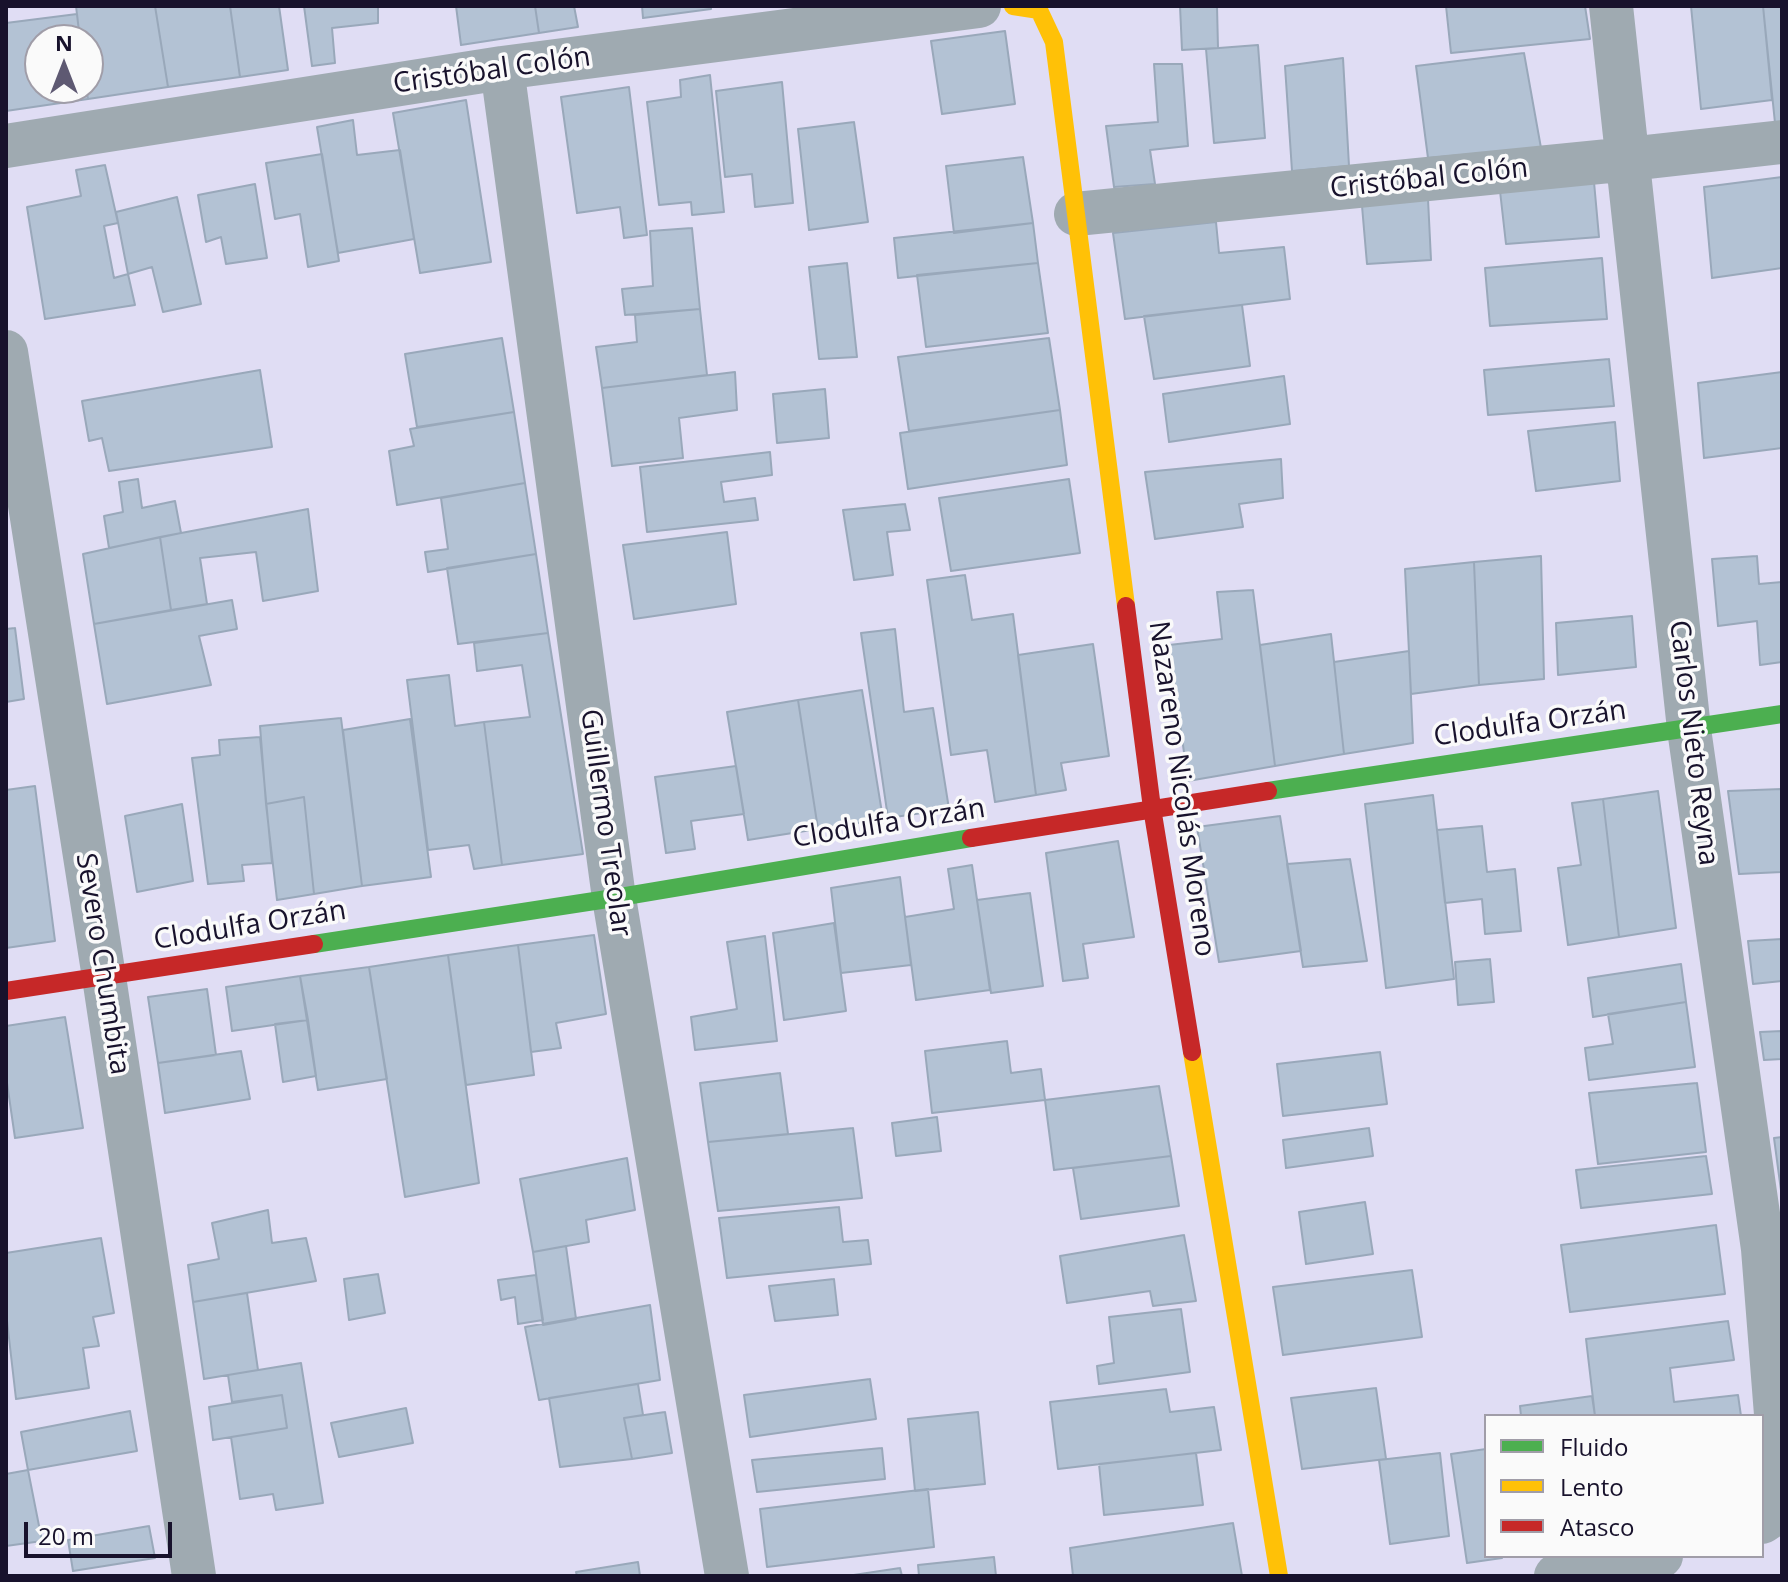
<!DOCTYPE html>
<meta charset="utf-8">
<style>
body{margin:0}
#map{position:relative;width:1788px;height:1582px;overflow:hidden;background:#e0ddf4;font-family:"Open Sans",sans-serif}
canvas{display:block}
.frame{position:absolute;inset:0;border:8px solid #18122c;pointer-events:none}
.legend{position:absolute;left:1484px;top:1414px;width:280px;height:144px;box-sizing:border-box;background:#fafafa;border:2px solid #a09da8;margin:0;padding:10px 14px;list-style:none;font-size:24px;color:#18122c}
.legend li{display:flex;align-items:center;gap:16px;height:40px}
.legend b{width:40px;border:2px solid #a09da8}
.north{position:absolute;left:24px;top:24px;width:80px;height:80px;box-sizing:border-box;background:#fafafa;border:2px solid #a09da8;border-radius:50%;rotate:0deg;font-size:22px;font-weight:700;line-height:32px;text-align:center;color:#18122c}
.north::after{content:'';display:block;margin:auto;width:28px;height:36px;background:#5e5972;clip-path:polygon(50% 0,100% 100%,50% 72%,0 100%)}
.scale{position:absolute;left:24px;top:1522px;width:148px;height:36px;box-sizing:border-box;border:4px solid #18122c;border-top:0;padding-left:10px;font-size:24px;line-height:28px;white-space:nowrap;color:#18122c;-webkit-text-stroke:6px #fafafa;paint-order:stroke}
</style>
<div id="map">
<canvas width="1788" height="1582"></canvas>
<div class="frame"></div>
<ul class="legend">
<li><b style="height:10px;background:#4caf50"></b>Fluido</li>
<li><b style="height:10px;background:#ffc107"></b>Lento</li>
<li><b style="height:10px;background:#c62828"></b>Atasco</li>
</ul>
<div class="north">N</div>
<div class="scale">20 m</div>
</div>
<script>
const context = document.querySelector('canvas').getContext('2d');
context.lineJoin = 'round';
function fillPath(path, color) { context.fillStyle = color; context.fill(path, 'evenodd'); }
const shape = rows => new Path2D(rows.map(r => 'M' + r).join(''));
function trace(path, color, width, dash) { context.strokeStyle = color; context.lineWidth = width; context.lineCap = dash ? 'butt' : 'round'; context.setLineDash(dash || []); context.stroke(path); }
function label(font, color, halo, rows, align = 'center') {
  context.font = font + ' "Open Sans",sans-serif'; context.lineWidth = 7; context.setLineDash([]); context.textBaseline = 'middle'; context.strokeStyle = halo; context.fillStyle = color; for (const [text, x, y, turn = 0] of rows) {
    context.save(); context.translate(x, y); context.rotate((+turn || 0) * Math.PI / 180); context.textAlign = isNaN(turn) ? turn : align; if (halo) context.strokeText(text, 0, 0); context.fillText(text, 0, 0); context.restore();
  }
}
const building = shape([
 [76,6,155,6,168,87,88,99,86,88,88,88,88,40,80,40,76,6],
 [155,6,230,6,240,77,168,87,155,6],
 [230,6,279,6,288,70,240,77,230,6],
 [304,6,378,6,378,23,332,28,335,63,312,66,304,6],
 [456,6,535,6,539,33,461,45,456,6],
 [535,6,574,6,578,27,539,33,535,6],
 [642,6,711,6,711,9,643,18,642,6],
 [1180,6,1217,6,1218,48,1182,50,1180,6],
 [1446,6,1585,6,1590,39,1451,53,1446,6],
 [1691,6,1763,6,1772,100,1701,109,1691,6],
 [1763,6,1782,6,1782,122,1775,123,1763,6],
 [77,14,80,40,40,40,40,88,86,88,88,99,6,111,6,23,77,14],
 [1005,31,1015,104,942,114,931,41,1005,31],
 [1258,45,1265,138,1214,143,1206,49,1258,45],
 [1524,53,1541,148,1428,158,1416,66,1524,53],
 [1343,58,1349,166,1292,171,1285,66,1343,58],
 [1154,64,1182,64,1188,146,1150,150,1155,184,1114,187,1106,126,1158,122,1154,64],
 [710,75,724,212,692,215,691,202,659,205,647,102,681,97,680,80,710,75],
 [782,82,793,203,755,207,752,174,725,177,716,91,782,82],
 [629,87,647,235,624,238,620,207,577,213,561,97,629,87],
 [466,100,491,262,420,273,393,113,466,100],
 [353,120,357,155,400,150,414,239,338,253,317,127,353,120],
 [854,122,868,222,809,230,798,129,854,122],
 [322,154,339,261,308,267,300,214,275,219,266,163,322,154],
 [1023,157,1033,223,954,233,946,166,1023,157],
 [105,165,118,223,104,226,114,278,128,274,135,305,45,319,27,207,81,196,76,170,105,165],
 [1782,177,1782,268,1712,278,1704,187,1782,177],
 [1594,182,1599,237,1506,244,1500,191,1594,182],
 [255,184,267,258,226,264,221,237,206,242,198,195,255,184],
 [177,197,201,304,163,312,152,267,128,274,116,212,177,197],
 [1428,199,1431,260,1367,264,1362,206,1428,199],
 [1216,222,1219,253,1284,247,1290,299,1125,319,1113,233,1216,222],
 [1033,223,1038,263,898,278,894,238,1033,223],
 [692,228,700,309,625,315,622,289,653,286,650,231,692,228],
 [1602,258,1607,319,1490,326,1485,268,1602,258],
 [847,263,857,357,819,359,809,267,847,263],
 [1038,263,1048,333,926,347,917,275,1038,263],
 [1242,305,1250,366,1154,379,1144,316,1242,305],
 [700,309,707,375,602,388,596,347,637,342,635,315,700,309],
 [502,338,514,412,417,427,405,354,502,338],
 [1049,338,1060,410,909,431,898,357,1049,338],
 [1609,359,1614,406,1488,415,1484,370,1609,359],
 [260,370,272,447,109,471,102,438,89,441,82,401,260,370],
 [735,372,737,410,679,418,683,458,612,466,602,388,735,372],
 [1782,372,1782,448,1704,458,1698,383,1782,372],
 [1284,376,1290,424,1169,442,1163,394,1284,376],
 [825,389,829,438,777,443,773,394,825,389],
 [1060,410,1067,465,908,489,900,433,1060,410],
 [514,412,525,483,397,505,389,451,414,446,410,429,514,412],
 [1615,422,1620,481,1536,491,1528,431,1615,422],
 [770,452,772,475,721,482,724,502,755,498,758,520,647,532,640,467,770,452],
 [1281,459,1283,498,1239,504,1243,527,1155,539,1145,472,1281,459],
 [138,479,142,508,175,501,181,533,109,548,104,516,123,512,119,482,138,479],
 [1069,479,1080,553,951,571,939,498,1069,479],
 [525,483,536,554,428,572,425,552,448,549,441,498,525,483],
 [905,504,910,530,887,532,893,575,854,580,843,510,905,504],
 [308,509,318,591,263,601,256,552,200,558,207,604,171,610,160,537,308,509],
 [727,532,736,604,634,619,623,545,727,532],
 [160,537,171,610,94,624,83,554,160,537],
 [536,554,548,633,458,644,447,568,536,554],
 [1541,556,1544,679,1479,685,1474,562,1541,556],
 [1757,556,1759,584,1782,582,1782,662,1760,665,1757,621,1718,626,1712,559,1757,556],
 [1474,562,1479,685,1411,694,1405,569,1474,562],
 [965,575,972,620,1013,614,1036,795,995,802,987,750,951,755,927,580,965,575],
 [1253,590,1275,766,1188,781,1169,645,1222,639,1217,592,1253,590],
 [232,600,237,629,199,636,211,685,107,704,94,624,232,600],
 [1632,616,1636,667,1558,675,1556,623,1632,616],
 [15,628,24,699,6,702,6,629,15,628],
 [895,629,904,712,933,708,949,809,888,818,861,633,895,629],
 [548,633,583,854,502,865,484,722,530,717,522,665,477,671,474,643,548,633],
 [1331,634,1344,754,1275,766,1260,645,1331,634],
 [1093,644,1109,756,1061,763,1066,790,1036,795,1018,655,1093,644],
 [1409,651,1413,743,1344,754,1334,662,1409,651],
 [449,675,455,726,484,722,502,865,474,869,469,845,428,850,407,680,449,675],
 [862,690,883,819,818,829,798,700,862,690],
 [798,700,818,829,748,840,727,712,798,700],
 [341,718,362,886,314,894,304,797,266,804,260,726,341,718],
 [410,719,431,877,362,886,343,730,410,719],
 [260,737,272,863,242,865,244,881,208,884,192,758,220,755,219,740,260,737],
 [736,766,744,814,691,821,695,849,666,853,655,777,736,766],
 [35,786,55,941,6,948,6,790,35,786],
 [1782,789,1782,872,1739,874,1728,791,1782,789],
 [1658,791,1676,928,1619,937,1603,799,1658,791],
 [1433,795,1454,979,1386,988,1365,804,1433,795],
 [304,797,314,894,277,900,266,804,304,797],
 [1603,799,1619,937,1568,945,1558,868,1581,865,1572,803,1603,799],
 [182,804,193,881,137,892,125,816,182,804],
 [1280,816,1301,951,1219,962,1197,827,1280,816],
 [1482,826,1487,872,1515,869,1521,931,1485,934,1482,899,1445,903,1437,830,1482,826],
 [1118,841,1134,937,1083,944,1088,978,1063,981,1046,853,1118,841],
 [1350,859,1367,961,1303,967,1287,864,1350,859],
 [972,865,990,990,916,1000,905,917,954,909,948,869,972,865],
 [900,877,911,965,841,973,831,888,900,877],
 [1030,893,1043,986,991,993,977,900,1030,893],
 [834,923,846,1011,784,1020,773,933,834,923],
 [594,935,606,1014,556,1023,561,1048,531,1052,518,945,594,935],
 [765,936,777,1041,695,1050,691,1017,737,1009,727,942,765,936],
 [1782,939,1782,981,1753,984,1748,941,1782,939],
 [518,945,534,1075,466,1085,448,955,518,945],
 [448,955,479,1183,405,1197,369,967,448,955],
 [1490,959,1494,1002,1458,1005,1455,962,1490,959],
 [1681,964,1686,1002,1593,1017,1588,978,1681,964],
 [369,967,387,1079,318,1090,300,976,369,967],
 [300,976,308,1020,232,1031,226,987,300,976],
 [207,989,216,1055,158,1063,148,997,207,989],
 [1686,1002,1695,1067,1589,1080,1585,1048,1613,1044,1608,1014,1686,1002],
 [65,1017,83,1128,15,1138,6,1076,6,1026,65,1017],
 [308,1020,316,1076,283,1082,275,1024,308,1020],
 [1782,1031,1782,1059,1764,1060,1760,1032,1782,1031],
 [1007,1041,1011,1073,1041,1069,1045,1100,932,1113,925,1051,1007,1041],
 [241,1051,250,1099,165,1113,158,1063,241,1051],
 [1380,1052,1387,1104,1283,1116,1277,1064,1380,1052],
 [780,1073,788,1134,708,1142,700,1083,780,1073],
 [1697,1083,1706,1152,1598,1164,1589,1093,1697,1083],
 [1159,1086,1171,1156,1054,1170,1045,1100,1159,1086],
 [937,1117,941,1151,896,1156,892,1123,937,1117],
 [853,1128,862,1198,718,1211,708,1142,853,1128],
 [1369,1128,1373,1156,1286,1168,1283,1140,1369,1128],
 [1782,1137,1782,1198,1774,1138,1782,1137],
 [1171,1156,1179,1206,1081,1219,1073,1168,1171,1156],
 [1706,1156,1712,1194,1581,1208,1576,1170,1706,1156],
 [627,1158,635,1210,586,1220,589,1242,533,1252,520,1179,627,1158],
 [1365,1202,1373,1254,1306,1264,1299,1212,1365,1202],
 [839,1207,843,1242,868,1240,871,1264,727,1278,719,1218,839,1207],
 [268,1210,272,1243,306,1238,316,1281,193,1302,188,1265,219,1259,212,1223,268,1210],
 [1716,1225,1725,1294,1570,1312,1561,1245,1716,1225],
 [1184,1235,1196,1301,1153,1306,1150,1291,1067,1303,1060,1256,1184,1235],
 [101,1238,114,1313,93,1317,99,1346,83,1348,89,1388,16,1399,6,1312,6,1253,101,1238],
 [566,1246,576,1319,543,1325,533,1252,566,1246],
 [1412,1270,1422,1337,1283,1355,1273,1287,1412,1270],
 [378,1274,385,1313,349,1320,344,1279,378,1274],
 [536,1275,543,1320,518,1324,515,1297,501,1300,498,1280,536,1275],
 [834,1279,838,1315,775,1321,769,1286,834,1279],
 [247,1293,258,1370,204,1379,193,1302,247,1293],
 [650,1305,660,1380,539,1400,525,1327,650,1305],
 [1181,1309,1190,1372,1099,1384,1097,1366,1114,1363,1109,1317,1181,1309],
 [1728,1321,1734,1360,1670,1368,1674,1402,1738,1395,1741,1416,1595,1416,1586,1339,1728,1321],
 [301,1363,323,1503,276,1510,273,1494,240,1499,231,1437,287,1428,282,1395,232,1402,228,1375,301,1363],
 [870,1379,876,1419,750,1437,744,1395,870,1379],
 [638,1384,643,1415,624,1418,632,1459,560,1467,549,1398,638,1384],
 [1376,1388,1386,1459,1302,1469,1291,1398,1376,1388],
 [1166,1389,1170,1412,1214,1407,1221,1450,1058,1469,1050,1402,1166,1389],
 [282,1395,287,1428,213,1440,209,1407,282,1395],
 [1592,1396,1595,1416,1521,1416,1520,1406,1592,1396],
 [406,1408,413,1443,339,1457,331,1423,406,1408],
 [130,1411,137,1451,28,1470,21,1432,130,1411],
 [665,1412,672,1453,632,1459,624,1418,665,1412],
 [978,1412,985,1484,915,1491,908,1419,978,1412],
 [882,1448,885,1479,757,1492,752,1460,882,1448],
 [1486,1449,1486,1556,1502,1556,1502,1558,1467,1563,1451,1454,1486,1449],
 [1196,1453,1203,1505,1104,1515,1099,1464,1196,1453],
 [1440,1453,1449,1536,1390,1544,1379,1460,1440,1453],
 [28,1470,42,1541,6,1546,6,1474,28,1470],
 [928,1489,934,1547,767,1567,760,1509,928,1489],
 [1233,1523,1242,1576,1073,1576,1070,1548,1233,1523],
 [149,1526,155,1558,73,1571,68,1540,149,1526],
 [994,1557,996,1576,919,1576,918,1565,994,1557],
 [638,1562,640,1576,577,1576,576,1572,638,1562],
 [900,1568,902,1576,847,1576,900,1568]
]);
const street = shape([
 [1611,6,1689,729,1763,1249,1781,1478,1774,1514,1762,1522],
 [502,68,614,898,727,1576],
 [6,146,502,68,979,6],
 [1076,214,1629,159,1782,142],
 [6,352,104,977,194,1576],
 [1556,1576,1661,1556]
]);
const fast = shape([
 [1268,791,1782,714],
 [314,944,614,898,971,838]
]);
const slow = shape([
 [1013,6,1039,10,1054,42,1126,606],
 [1192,1052,1279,1576]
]);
const jam = shape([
 [1126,606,1152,808,1192,1052],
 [971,838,1268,791],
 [6,991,314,944]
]);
const streetNames = [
 ["Cristóbal Colón",492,71,-8],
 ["Cristóbal Colón",1429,179,-6],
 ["Clodulfa Orzán",1530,724,-8],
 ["Carlos Nieto Reyna",1693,743,83],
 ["Nazareno Nicolás Moreno",1181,789,82],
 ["Guillermo Treolar",605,823,82],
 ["Clodulfa Orzán",889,824,-9],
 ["Clodulfa Orzán",250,926,-9],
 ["Severo Chumbita",102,964,81]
];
fillPath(building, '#b3c2d4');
trace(building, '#99a8ba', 2);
trace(street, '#9faab1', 44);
trace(fast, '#4caf50', 18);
trace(slow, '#ffc107', 18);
trace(jam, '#c62828', 18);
label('28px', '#18122c', '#fafafa', streetNames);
</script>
